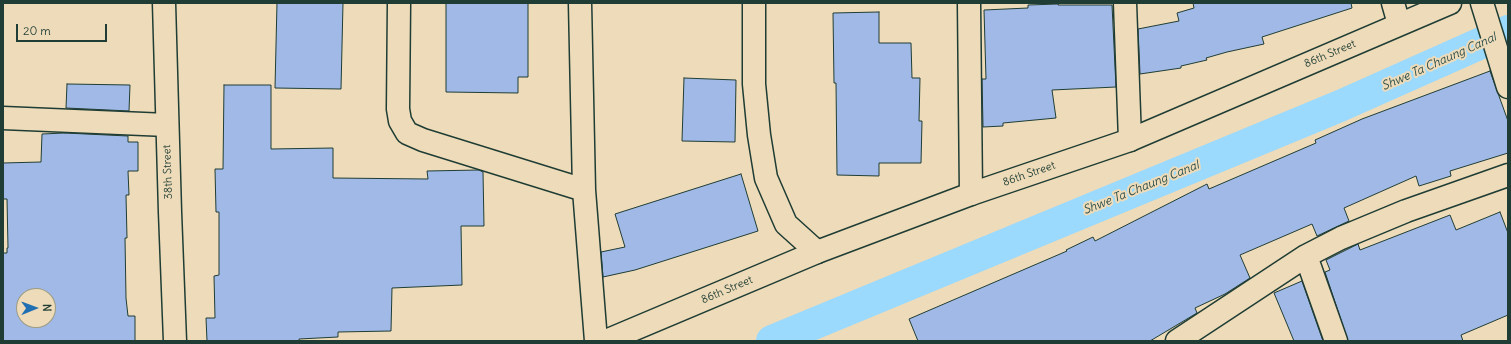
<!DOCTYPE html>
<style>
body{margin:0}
#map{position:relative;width:1511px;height:344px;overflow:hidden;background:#eedbb9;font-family:Delius,sans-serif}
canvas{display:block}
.frame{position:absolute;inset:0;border:4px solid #1f3d34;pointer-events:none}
.north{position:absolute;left:16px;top:288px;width:40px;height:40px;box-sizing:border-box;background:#eedbb9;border:1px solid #9b9c84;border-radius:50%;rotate:89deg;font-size:11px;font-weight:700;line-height:16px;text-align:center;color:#1f3d34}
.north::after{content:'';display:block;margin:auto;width:14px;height:18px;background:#1f6fb2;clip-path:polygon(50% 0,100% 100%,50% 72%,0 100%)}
.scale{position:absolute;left:16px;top:24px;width:91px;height:18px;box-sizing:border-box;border:2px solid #1f3d34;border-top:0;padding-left:5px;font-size:12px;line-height:14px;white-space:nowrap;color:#1f3d34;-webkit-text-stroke:3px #eedbb9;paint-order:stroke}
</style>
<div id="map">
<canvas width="1511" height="344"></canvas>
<div class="frame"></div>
<div class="north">N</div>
<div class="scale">20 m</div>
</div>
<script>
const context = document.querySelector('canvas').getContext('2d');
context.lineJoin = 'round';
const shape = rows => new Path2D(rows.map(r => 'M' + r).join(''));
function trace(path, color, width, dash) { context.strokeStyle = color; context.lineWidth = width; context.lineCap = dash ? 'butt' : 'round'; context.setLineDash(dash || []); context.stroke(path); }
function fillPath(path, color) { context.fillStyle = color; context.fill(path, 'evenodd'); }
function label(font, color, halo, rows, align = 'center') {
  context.font = font + ' Delius,sans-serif'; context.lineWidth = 4; context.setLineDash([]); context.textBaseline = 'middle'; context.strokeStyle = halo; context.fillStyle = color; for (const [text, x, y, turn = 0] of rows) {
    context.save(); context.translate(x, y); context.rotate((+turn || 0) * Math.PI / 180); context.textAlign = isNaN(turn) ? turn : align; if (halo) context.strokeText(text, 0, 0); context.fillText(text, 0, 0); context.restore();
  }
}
const canal = shape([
 [772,341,1340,106,1508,31]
]);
const building = shape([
 [277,3,343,3,341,89,275,88,277,3],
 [446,3,528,3,528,77,518,77,518,93,446,92,446,3],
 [1193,3,1351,3,1352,8,1262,37,1264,44,1227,52,1206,58,1207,60,1181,66,1181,68,1140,74,1138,29,1179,21,1177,13,1194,8,1193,3],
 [1058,4,1058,5,1112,5,1116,87,1052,90,1056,118,1003,123,1003,126,983,127,982,79,986,79,984,10,1028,8,1028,5,1058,4],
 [879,12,879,43,911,43,912,78,920,78,919,121,922,121,921,163,879,163,879,176,837,175,836,83,834,83,833,13,879,12],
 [1490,71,1508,121,1508,153,1450,171,1451,176,1419,186,1416,176,1344,208,1349,221,1317,236,1312,224,1240,255,1250,278,1225,294,1195,308,1197,313,1150,341,918,341,909,319,1067,251,1066,250,1093,237,1095,241,1207,184,1209,189,1316,143,1315,140,1362,119,1490,71],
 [684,78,736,80,735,142,682,141,684,78],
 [67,84,130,85,129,111,66,108,67,84],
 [224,85,271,85,271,149,333,148,333,178,428,179,427,171,479,170,483,172,484,226,461,226,462,285,392,288,391,331,338,332,338,337,299,339,299,341,207,341,206,318,215,318,214,276,219,275,219,212,216,212,215,169,223,169,224,85],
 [65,133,128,136,128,142,138,142,138,171,128,171,129,195,126,195,127,238,125,238,126,298,128,316,135,316,135,341,3,341,3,253,7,253,7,248,8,248,7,199,3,199,3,163,41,162,42,134,65,133],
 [24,296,48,296,48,320,24,320,24,296],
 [741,174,758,231,635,270,603,277,601,252,625,247,615,214,741,174],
 [1500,212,1508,233,1508,315,1461,335,1463,341,1348,341,1325,272,1330,270,1326,260,1358,244,1360,250,1450,215,1456,230,1500,212],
 [1302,281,1323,341,1294,341,1274,293,1302,281]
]);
const street = shape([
 [399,3,398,109,400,121,407,133,423,140,584,190],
 [580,3,584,190,596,341],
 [754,3,754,84,759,135,766,178,786,224,817,252],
 [969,3,971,194],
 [1125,3,1130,140],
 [1393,3,1399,24],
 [1482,3,1508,87],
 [3,118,167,125],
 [1306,256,1336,341],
 [1177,341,1306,256,1341,238,1406,211,1508,175]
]);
const secondary = shape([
 [164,3,170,212,175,341],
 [606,341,817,252,971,194,1130,140,1450,3]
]);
const streetNames = [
 ["86th Street",1330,54,-23],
 ["38th Street",168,172,-92],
 ["86th Street",1029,174,-19],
 ["86th Street",727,290,-23]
];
const waterNames = [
 ["Shwe Ta Chaung Canal",1439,62,-24],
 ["Shwe Ta Chaung Canal",1141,188,-22]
];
trace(canal, '#9bdafd', 32);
fillPath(building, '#a1b9e6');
trace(building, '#1f3d34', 1);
trace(street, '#1f3d34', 25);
trace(secondary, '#1f3d34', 25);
trace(street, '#eedbb9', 22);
trace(secondary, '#eedbb9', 22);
label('11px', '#1f3d34', '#eedbb9', streetNames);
label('italic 12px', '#2b4d48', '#eedbb9', waterNames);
</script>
